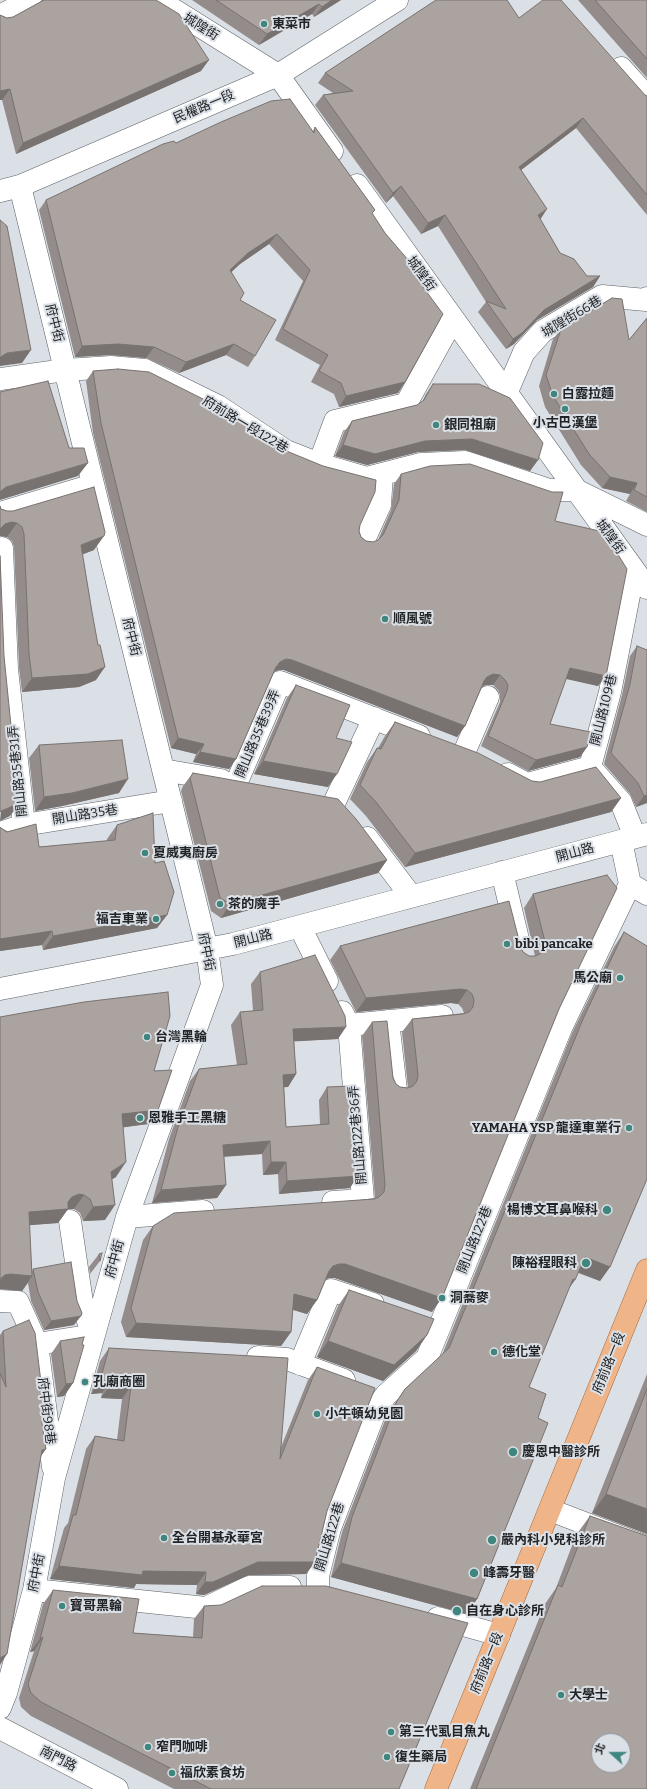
<!DOCTYPE html>
<meta charset="utf-8">
<style>
body{margin:0}
#map{position:relative;width:647px;height:1789px;overflow:hidden;background:#dbe0e6;font-family:Bitter,"Noto Sans TC",serif}
canvas{display:block}
.north{position:absolute;left:591px;top:1733px;width:40px;height:40px;box-sizing:border-box;background:#dbe0e6;border:1px solid #919499;border-radius:50%;rotate:291deg;font-size:11px;font-weight:700;line-height:16px;text-align:center;color:#222326}
.north::after{content:'';display:block;margin:auto;width:14px;height:18px;background:#3f867e;clip-path:polygon(50% 0,100% 100%,50% 72%,0 100%)}
</style>
<div id="map">
<canvas width="647" height="1789"></canvas>
<div class="north">北</div>
</div>
<script>
const context = document.querySelector('canvas').getContext('2d');
context.lineJoin = 'round';
const shape = rows => new Path2D(rows.map(r => 'M' + r).join(''));
function trace(path, color, width, dash) { context.strokeStyle = color; context.lineWidth = width; context.lineCap = dash ? 'butt' : 'round'; context.setLineDash(dash || []); context.stroke(path); }
function fillPath(path, color) { context.fillStyle = color; context.fill(path, 'evenodd'); }
function label(font, color, halo, rows, align = 'center') {
  context.font = font + ' Bitter,"Noto Sans TC",serif'; context.lineWidth = 4; context.setLineDash([]); context.textBaseline = 'middle'; context.strokeStyle = halo; context.fillStyle = color; for (const [text, x, y, turn = 0] of rows) {
    context.save(); context.translate(x, y); context.rotate((+turn || 0) * Math.PI / 180); context.textAlign = isNaN(turn) ? turn : align; if (halo) context.strokeText(text, 0, 0); context.fillText(text, 0, 0); context.restore();
  }
}
const minor = shape([
 [158,0,278,75,332,151],
 [0,16,30,0],
 [621,68,647,97],
 [357,185,647,588],
 [0,191,20,186,278,75,397,0],
 [0,379,65,370,111,367,145,370,218,406,286,451,319,464,367,478,421,464,465,462,549,490,576,490,647,525],
 [506,394,524,352,543,331,602,296,646,300,647,298],
 [319,464,335,421,406,404,453,319],
 [0,513,93,485],
 [364,540,380,505,382,474],
 [2,548,7,669,24,825],
 [634,570,610,692,590,767,621,802,635,837],
 [464,753,488,697],
 [163,770,221,780],
 [508,774,527,784,590,767],
 [236,784,280,682,419,736],
 [335,801,374,718],
 [0,833,24,825,171,801],
 [367,838,411,896],
 [621,841,630,884,647,894],
 [502,872,517,935],
 [300,927,327,981],
 [0,989,233,944,647,834],
 [342,1012,349,1025,442,1016],
 [388,1021,396,1090],
 [333,1202,363,1200,349,1025],
 [127,1217,203,1211],
 [0,1301,18,1302,37,1344,53,1467],
 [37,1344,94,1335,83,1309,70,1221],
 [258,1357,287,1359,344,1380],
 [300,1364,331,1290,373,1304],
 [550,1510,647,1547],
 [318,1587,318,1576,330,1528,376,1409,386,1395,427,1358,561,1028,630,884],
 [34,1590,206,1608,249,1587,290,1587],
 [438,1618,499,1635],
 [0,1708,6,1693,34,1590,54,1478,127,1217,212,985,207,949,20,186],
 [0,1728,117,1789]
]);
const major = shape([
 [436,1789,647,1270]
]);
const wall = shape([
 [42,0,156,0,201,71,16,154,2,100,0,100,0,15,7,18,13,17,42,1],
 [192,0,341,0,314,17,312,14,259,45],
 [578,0,647,0,647,78],
 [519,18,647,96,647,215,576,128,521,170,540,219,560,253,587,276,600,276,593,287,537,320,514,344,506,349,478,312,486,302,438,226,421,234,393,196,386,203,315,105,323,95,333,93,318,83,325,73],
 [315,127,375,210,372,214,385,233,418,280,405,382,398,393,339,407,334,394,311,382,320,365,275,340,303,281,269,244,240,264,231,272,240,300,255,356,248,367,226,355,179,373,146,358,110,355,75,357,39,210,46,200,176,143,313,131],
 [647,318,647,512,626,501,630,494,602,488,581,465,545,407,539,386,553,339,561,329,629,340],
 [93,371,267,443,360,525,359,531,361,537,366,541,373,542,378,540,391,510,394,484,401,474,555,521,606,676,598,686,566,679,550,724,587,747,580,757,528,771,481,746,500,702,500,695,498,690,493,685,486,685,482,687,465,726,457,737,284,670,279,670,274,672,236,759,229,769,193,762,196,754,171,748,93,433,86,381],
 [433,384,538,460,530,471,465,450,418,452,367,465,335,456,344,432,352,421,417,405,422,402,426,394],
 [1,509,94,550,82,554,96,680,79,687,22,692,19,668,14,547,12,541,7,537,1,536],
 [637,646,647,803,636,807,630,794,604,764,622,695,630,656],
 [296,685,336,738,328,787,254,774,287,698],
 [395,722,532,781,621,798,611,812,405,867,366,816,350,799,367,762,377,748,378,748,385,736],
 [39,745,119,793,62,806,35,811,29,758],
 [193,773,387,860,378,873,221,918,211,911,181,791,183,786],
 [117,825,155,863,167,915,157,928,43,950,42,945,0,951,0,827,1,828,39,847,107,841,107,839],
 [607,875,559,1009,432,1312,335,1278,329,1278,326,1279,317,1300,307,1314,293,1310,291,1332,281,1346,126,1337,121,1322,143,1240,153,1226,375,1198,362,1036,372,1022,396,1084,400,1087,408,1088,402,1032,412,1019,464,1013,462,1008,458,1004,451,1003,356,1012,330,960,340,946,521,948,523,952,529,956,535,956,524,908,533,894],
 [624,932,610,1267,600,1281,578,1273,569,1288,529,1387,538,1418,477,1599,467,1614,331,1577,342,1532,387,1415,405,1389,442,1355,572,1033,614,947],
 [260,972,338,1039,294,1041,296,1074,288,1087,284,1087,286,1127,320,1125,319,1100,327,1087,350,1188,279,1194,278,1174,263,1175,262,1154,224,1157,226,1185,217,1198,152,1203,169,1139,190,1081,199,1069,237,1065,231,1025,240,1012,253,1011,251,984],
 [0,1017,154,1071,148,1124,123,1127,116,1177,112,1179,105,1220,83,1221,80,1213,74,1209,68,1209,58,1223,29,1225,32,1271,33,1269,74,1325,44,1330,31,1301,28,1283,22,1291,0,1289],
 [99,1254,100,1261,90,1274,89,1267],
 [349,1290,427,1335,416,1351,383,1381,317,1357,338,1306],
 [3,1331,41,1457,0,1665,0,1335],
 [60,1341,82,1345,73,1383,64,1396,57,1397,51,1354],
 [109,1348,281,1447,308,1380,317,1367,327,1511,315,1562,306,1574,249,1575,204,1595,196,1594,197,1585,136,1584,134,1588,50,1579,64,1528,68,1523,86,1449,95,1436,117,1440,122,1399,101,1398,102,1393,91,1394,100,1361],
 [647,1374,647,1534,592,1513],
 [590,1516,647,1789,470,1789,545,1604,556,1588,576,1535],
 [53,1590,133,1633,193,1637,194,1619,204,1606,399,1789,174,1789,31,1716,21,1707,19,1698,34,1651,30,1652,43,1604]
]);
const shadedWall = shape([
 [332,0,341,0,314,17,322,7],
 [319,4,312,14,259,45,267,34],
 [209,60,201,71,16,154,23,143],
 [10,89,2,100,0,100,0,91],
 [583,118,576,128,512,177,519,167],
 [401,186,393,196,386,203,393,193],
 [547,209,540,220,538,215],
 [445,215,438,226,421,234,428,223],
 [277,234,269,244,240,264,222,281,230,270,248,253],
 [600,276,593,287,537,320,514,344,506,349,513,339,544,310],
 [118,344,154,347,146,358,110,355,75,357,82,346],
 [234,344,226,355,179,373,186,362],
 [31,350,22,363,0,366,0,358,2,356,7,353],
 [405,382,398,393,339,407,346,396],
 [472,439,538,460,530,471,465,450,418,452,367,465,335,456,343,445],
 [88,463,78,476,0,500,0,491,6,487],
 [610,477,637,483,630,494,602,488],
 [11,522,17,523,7,537,0,536,0,529,5,524],
 [104,536,94,550,71,559,81,545],
 [286,659,292,660,465,726,457,737,284,670,279,670,273,672,280,662],
 [105,667,96,680,79,687,22,692,32,678],
 [570,668,606,676,598,686,563,678],
 [493,674,500,675,493,685,486,685,480,687,477,692,487,677],
 [178,738,204,744,196,754,171,748],
 [587,747,580,757,528,771,536,760],
 [200,752,236,759,229,769,193,762],
 [263,761,337,774,328,787,254,774],
 [128,779,119,793,62,806,35,811,44,797],
 [647,795,647,803,636,807,644,796],
 [621,798,611,812,405,867,415,853],
 [20,803,10,816,0,821,1,811],
 [387,860,378,873,221,918,230,904],
 [167,915,157,928,43,950,53,936],
 [52,931,42,945,0,951,0,939],
 [460,989,467,990,458,1004,451,1003,356,1012,366,998],
 [346,1027,338,1039,284,1042,293,1029],
 [296,1074,288,1087,275,1088,283,1075],
 [158,1110,148,1124,112,1129,122,1114],
 [270,1141,262,1154,214,1157,223,1145],
 [126,1162,116,1177,101,1186,111,1172],
 [271,1162,286,1162,278,1174,263,1175],
 [358,1176,350,1188,279,1194,287,1181],
 [226,1185,217,1198,152,1203,161,1190],
 [79,1194,84,1195,74,1209,68,1209,58,1223,19,1226,29,1212,72,1197],
 [115,1205,105,1220,83,1221,93,1207],
 [585,1257,610,1267,600,1281,575,1271],
 [339,1264,345,1264,442,1298,432,1312,335,1278,329,1278,324,1280,320,1285,333,1266],
 [10,1274,32,1276,22,1291,0,1289,0,1280,5,1275],
 [573,1279,575,1280,565,1294],
 [294,1294,317,1300,307,1314,284,1307],
 [81,1316,74,1325,44,1330,51,1321],
 [136,1323,291,1332,281,1346,126,1337],
 [427,1335,416,1351,383,1381,317,1357,328,1341],
 [111,1380,102,1393,91,1394,100,1381],
 [73,1383,64,1396,57,1397,66,1384],
 [110,1385,131,1386,122,1399,101,1398],
 [46,1449,36,1463,42,1450],
 [606,1494,647,1509,647,1534,592,1513],
 [258,1562,315,1562,306,1574,249,1575,204,1595,196,1594,205,1582],
 [341,1563,477,1599,467,1614,331,1577],
 [59,1566,206,1572,197,1585,136,1584,134,1588,50,1579],
 [43,1637,34,1651,30,1652,40,1639],
 [7,1654,0,1665,0,1658]
]);
const building = shape([
 [44,0,156,0,179,14,209,60,23,143,10,89,0,91,0,15,7,18,13,17,44,0],
 [216,0,332,0,322,7,319,4,267,34,216,0],
 [436,0,507,0,519,18,543,0,561,0,645,95,647,96,647,195,583,118,519,167,547,209,538,215,560,253,574,259,587,276,600,276,544,310,522,333,513,339,486,301,506,309,445,215,428,223,401,186,393,193,323,95,353,91,325,73,436,0],
 [595,0,647,0,647,59,595,0],
 [290,99,314,133,315,127,375,210,372,213,385,233,409,261,420,277,417,279,443,314,405,382,346,396,341,383,319,371,328,355,283,329,310,270,277,234,248,253,230,270,244,293,240,300,276,320,255,356,234,344,186,362,154,347,118,344,82,346,46,200,163,144,174,141,176,143,221,122,271,101,290,99],
 [0,220,7,226,31,350,7,353,2,356,0,358,0,220],
 [612,298,622,299,629,340,647,318,647,497,634,490,637,483,610,477,589,454,553,396,546,375,561,329,612,298],
 [118,369,149,372,219,407,268,439,267,443,323,466,376,480,375,492,360,525,359,531,361,537,366,541,373,542,378,540,383,535,399,500,401,474,430,466,470,464,552,492,563,492,555,521,604,532,627,569,606,676,570,668,550,724,591,732,587,747,536,760,488,736,507,691,508,685,505,680,500,675,493,674,487,677,484,681,465,726,292,660,286,659,280,662,276,667,236,759,200,752,204,744,178,738,101,423,93,371,118,369],
 [48,381,69,448,84,448,88,463,6,487,0,492,0,392,48,381],
 [433,384,479,384,510,398,543,443,538,460,472,439,425,441,375,454,343,445,352,421,417,405,424,400,433,384],
 [94,487,105,532,104,536,81,545,92,612,98,645,100,645,105,667,88,674,32,678,29,654,24,534,22,527,17,523,11,522,5,524,0,529,0,531,0,506,1,509,7,511,13,511,94,487],
 [0,556,4,656,13,746,14,746,20,803,1,811,0,812,0,556],
 [637,646,647,650,647,795,644,796,638,783,611,753,630,684,637,646],
 [296,685,350,705,336,738,352,742,337,774,263,761,296,685],
 [395,722,478,753,532,781,540,782,596,767,621,798,415,853,376,802,360,785,377,748,381,749,395,722],
 [122,740,128,779,72,793,44,797,39,745,122,740],
 [193,773,338,799,356,819,387,860,230,904,220,898,190,778,193,773],
 [153,813,155,863,164,861,174,892,167,915,53,936,52,931,0,939,0,827,1,828,7,832,36,824,39,847,115,840,117,825,153,813],
 [607,875,617,888,559,1009,442,1298,345,1264,339,1264,333,1266,329,1271,317,1300,294,1294,291,1332,136,1323,131,1308,153,1226,174,1213,374,1199,379,1197,384,1192,385,1185,372,1022,387,1021,393,1078,396,1084,400,1087,408,1088,413,1086,417,1081,418,1075,412,1019,463,1014,469,1012,473,1007,474,1000,472,994,467,990,460,989,366,998,340,946,509,901,521,948,523,952,529,956,536,956,541,953,545,948,545,942,533,894,607,875],
 [624,932,647,946,647,1179,610,1267,585,1257,575,1280,573,1279,529,1387,546,1394,538,1418,548,1423,477,1599,341,1563,352,1517,397,1401,405,1389,449,1348,583,1019,624,932],
 [315,955,345,1016,346,1027,293,1029,296,1074,283,1075,286,1127,329,1124,327,1087,351,1086,358,1176,287,1181,286,1162,271,1162,270,1141,223,1145,226,1185,161,1190,178,1127,199,1069,247,1064,240,1012,263,1010,260,972,315,955],
 [168,992,170,1016,154,1071,172,1070,158,1110,122,1114,126,1162,111,1172,115,1205,93,1207,90,1199,84,1195,79,1194,72,1197,68,1202,68,1209,29,1212,32,1276,10,1274,5,1275,0,1279,0,1017,84,1002,168,992],
 [102,1253,100,1261,99,1254,102,1253],
 [71,1262,77,1301,82,1313,81,1316,51,1321,38,1292,33,1269,71,1262],
 [349,1290,434,1319,427,1335,394,1365,328,1341,349,1290],
 [29,1320,35,1333,43,1399,42,1423,46,1449,42,1450,7,1654,0,1658,0,1373,6,1387,3,1331,29,1320],
 [84,1337,82,1345,84,1345,73,1383,66,1384,60,1341,84,1337],
 [109,1348,288,1358,280,1459,317,1367,375,1388,327,1511,315,1562,258,1562,213,1582,205,1582,206,1572,143,1571,142,1575,59,1566,73,1515,76,1515,95,1436,124,1441,131,1386,110,1385,111,1380,100,1381,109,1348],
 [647,1389,647,1509,606,1494,647,1389],
 [590,1516,647,1536,647,1789,476,1789,558,1585,562,1587,590,1516],
 [599,1741,623,1741,623,1765,599,1765,599,1741],
 [262,1586,326,1586,468,1623,399,1789,211,1789,41,1702,31,1693,28,1684,43,1637,40,1639,53,1590,139,1599,133,1633,202,1638,204,1606,221,1605,262,1586]
]);
const markers = [
 [264,24,4,"#3f867e"],
 [554,394,4,"#3f867e"],
 [565,409,4,"#3f867e"],
 [436,425,4,"#3f867e"],
 [385,619,4,"#3f867e"],
 [145,853,4,"#3f867e"],
 [220,904,4,"#3f867e"],
 [156,919,4,"#3f867e"],
 [507,944,4,"#3f867e"],
 [620,978,4,"#3f867e"],
 [147,1037,4,"#3f867e"],
 [140,1118,4,"#3f867e"],
 [629,1128,4,"#3f867e"],
 [607,1210,5,"#3f867e"],
 [586,1263,5,"#3f867e"],
 [442,1298,4,"#3f867e"],
 [494,1352,4,"#3f867e"],
 [85,1382,4,"#3f867e"],
 [317,1414,4,"#3f867e"],
 [513,1452,5,"#3f867e"],
 [164,1538,4,"#3f867e"],
 [492,1540,5,"#3f867e"],
 [474,1573,5,"#3f867e"],
 [62,1606,4,"#3f867e"],
 [457,1611,5,"#3f867e"],
 [561,1695,4,"#3f867e"],
 [391,1732,4,"#3f867e"],
 [148,1747,4,"#3f867e"],
 [387,1757,4,"#3f867e"],
 [172,1773,4,"#3f867e"]
];
const poiNames = [
 ["東菜市",272,24],
 ["白露拉麵",562,394],
 ["小古巴漢堡",565,423,"center"],
 ["銀同祖廟",444,425],
 ["順風號",393,619],
 ["夏威夷廚房",153,853],
 ["茶的魔手",228,904],
 ["福吉車業",148,919,"right"],
 ["bibi pancake",515,944],
 ["馬公廟",612,978,"right"],
 ["台灣黑輪",155,1037],
 ["恩雅手工黑糖",148,1118],
 ["YAMAHA YSP 龍達車業行",621,1128,"right"],
 ["楊博文耳鼻喉科",598,1210,"right"],
 ["陳裕程眼科",577,1263,"right"],
 ["洞蕎麥",450,1298],
 ["德化堂",502,1352],
 ["孔廟商圈",93,1382],
 ["小牛頓幼兒園",325,1414],
 ["慶恩中醫診所",522,1452],
 ["全台開基永華宮",172,1538],
 ["嚴內科小兒科診所",501,1540],
 ["峰壽牙醫",483,1573],
 ["寶哥黑輪",70,1606],
 ["自在身心診所",466,1611],
 ["大學士",569,1695],
 ["第三代虱目魚丸",399,1732],
 ["窄門咖啡",156,1747],
 ["復生藥局",395,1757],
 ["福欣素食坊",180,1773]
];
const streetNames = [
 ["城隍街",201,27,32],
 ["民權路一段",204,107,-23],
 ["城隍街",421,274,54],
 ["城隍街66巷",572,317,-31],
 ["府中街",54,323,76],
 ["府前路一段122巷",245,425,31],
 ["城隍街",610,537,54],
 ["府中街",131,637,76],
 ["開山路109巷",604,710,-76],
 ["開山路35巷39弄",258,734,-67],
 ["開山路35巷31弄",18,771,-96],
 ["開山路35巷",85,815,-9],
 ["開山路",575,853,-15],
 ["開山路",253,939,-14],
 ["府中街",206,952,79],
 ["開山路122巷36弄",358,1135,-95],
 ["開山路122巷",475,1240,-68],
 ["府中街",115,1259,-75],
 ["府前路一段",609,1363,-68],
 ["府中街98巷",46,1411,83],
 ["開山路122巷",330,1537,-73],
 ["府中街",37,1573,-79],
 ["府前路一段",487,1663,-68],
 ["南門路",58,1759,27]
];
trace(minor, '#5d6166', 23);
trace(major, '#a06132', 23);
trace(minor, '#fff', 22);
trace(major, '#efb488', 22);
fillPath(wall, '#938c8a');
fillPath(shadedWall, '#787270');
fillPath(building, '#aba3a0');
trace(building, '#787270', 1);
for (const [x, y, r, color] of markers) { const dot = new Path2D(); dot.arc(x, y, r, 0, 2 * Math.PI); context.fillStyle = color; context.fill(dot); trace(dot, '#dbe0e6', 1.5); }
label('bold 13px', '#222326', '#dbe0e6', poiNames, 'left');
label('13px', '#222326', '#dbe0e6', streetNames);
</script>
